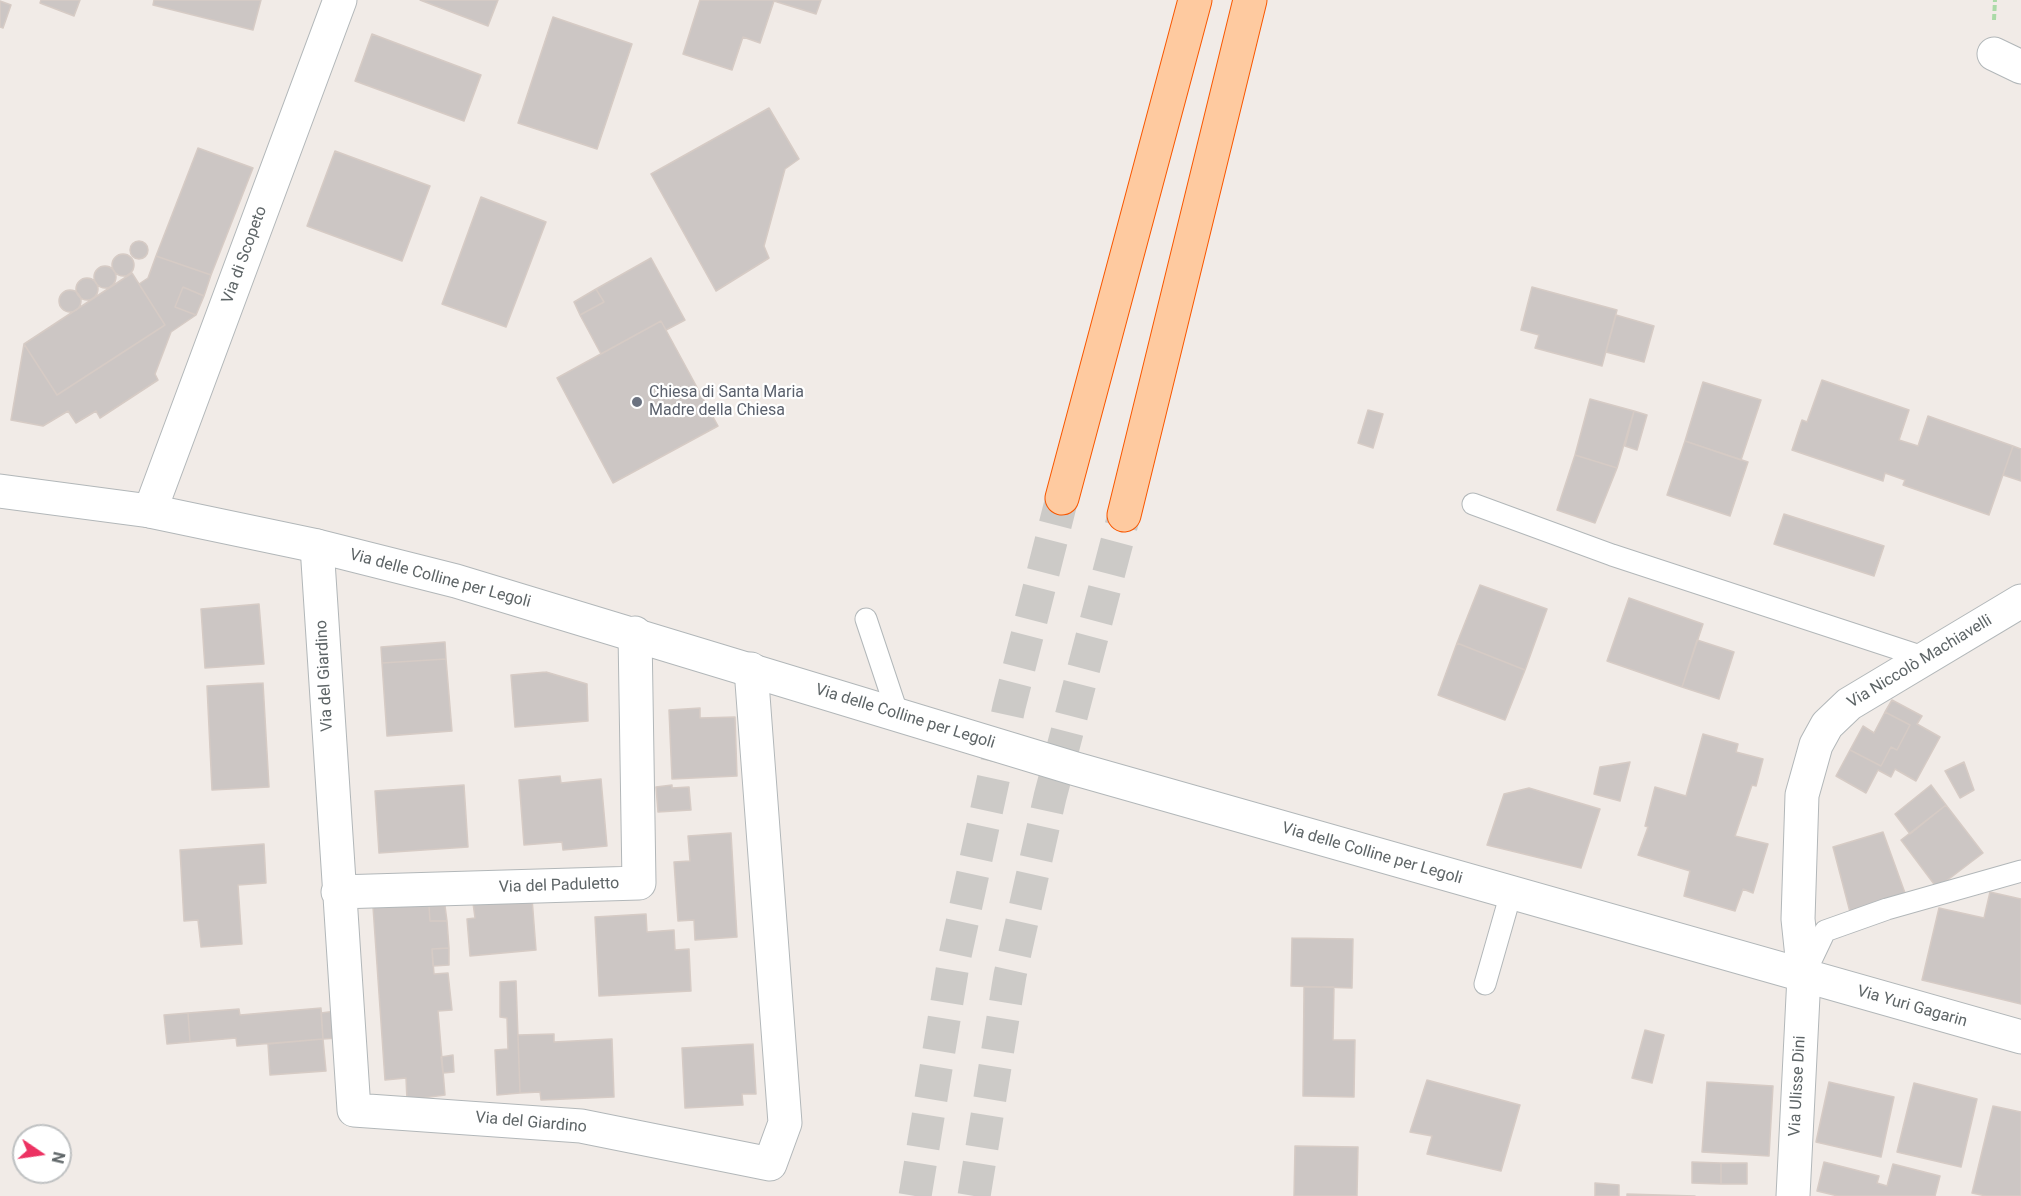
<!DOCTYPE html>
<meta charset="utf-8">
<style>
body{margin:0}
#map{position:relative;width:2021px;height:1196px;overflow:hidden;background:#f1ebe7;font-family:Roboto,sans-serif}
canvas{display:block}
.north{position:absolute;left:12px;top:1124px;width:60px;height:60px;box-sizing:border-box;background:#fff;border:2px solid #bfc1c2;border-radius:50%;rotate:103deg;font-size:16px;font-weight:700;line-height:24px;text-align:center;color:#5e6567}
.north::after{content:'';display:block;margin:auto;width:21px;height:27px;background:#ec3262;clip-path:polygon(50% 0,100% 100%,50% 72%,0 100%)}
</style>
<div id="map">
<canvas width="2021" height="1196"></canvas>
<div class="north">N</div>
</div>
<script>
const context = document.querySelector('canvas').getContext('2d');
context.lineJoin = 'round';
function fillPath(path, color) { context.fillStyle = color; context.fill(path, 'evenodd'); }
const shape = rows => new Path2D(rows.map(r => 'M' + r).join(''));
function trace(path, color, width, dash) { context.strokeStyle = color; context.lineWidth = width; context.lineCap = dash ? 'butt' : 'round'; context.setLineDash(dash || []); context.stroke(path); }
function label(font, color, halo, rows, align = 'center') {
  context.font = font + ' Roboto,sans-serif'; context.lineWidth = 4.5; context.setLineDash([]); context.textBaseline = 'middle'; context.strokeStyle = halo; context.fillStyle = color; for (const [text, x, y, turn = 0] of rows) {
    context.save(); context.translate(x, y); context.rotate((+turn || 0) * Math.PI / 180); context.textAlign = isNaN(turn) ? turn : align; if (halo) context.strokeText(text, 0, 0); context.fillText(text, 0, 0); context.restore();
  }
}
const building = shape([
 [41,0,80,0,74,16,40,3,41,0],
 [154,0,261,0,253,30,153,5,154,0],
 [420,0,498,0,488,26,420,0],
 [700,0,821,0,816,14,774,1,760,43,743,37,732,70,683,54,700,0],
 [0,1,11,5,3,28,0,27,0,1],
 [553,17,632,44,597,149,518,123,553,17],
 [372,34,481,75,464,121,355,81,372,34],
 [769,108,799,159,785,169,764,246,769,258,716,291,651,174,769,108],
 [198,148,253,168,211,275,156,256,198,148],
 [335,151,430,186,402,261,307,226,335,151],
 [481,197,546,222,506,327,442,304,481,197],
 '130 250a9 9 0 1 1 18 0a9 9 0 1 1-18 0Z',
 '112 265a11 11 0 1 1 22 0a11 11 0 1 1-22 0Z',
 [156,256,211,275,204,296,183,287,175,307,196,315,171,332,155,374,158,380,100,418,96,411,76,423,68,411,43,426,11,420,24,344,57,395,165,325,139,284,148,278,156,256],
 [651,258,685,320,666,330,661,321,601,354,580,315,604,302,596,289,651,258],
 '94 277a11 11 0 1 1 22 0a11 11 0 1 1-22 0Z',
 [132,273,165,325,57,395,24,344,132,273],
 '76 289a11 11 0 1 1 22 0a11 11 0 1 1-22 0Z',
 [183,287,204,296,196,315,175,307,183,287],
 [1532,287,1617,310,1602,366,1535,348,1539,335,1521,330,1532,287],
 [596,289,604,302,580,315,574,302,596,289],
 '59 301a11 11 0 1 1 22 0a11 11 0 1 1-22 0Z',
 [1616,315,1654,326,1644,362,1606,352,1616,315],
 [661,321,718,426,613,483,557,378,661,321],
 [1822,380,1909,410,1899,440,1918,446,1928,416,2013,446,1989,515,1903,485,1905,480,1885,473,1883,481,1792,450,1802,420,1807,422,1822,380],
 [1703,382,1761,400,1741,460,1685,441,1703,382],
 [1590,399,1634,411,1617,468,1575,455,1590,399],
 [1368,410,1383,414,1373,448,1358,443,1368,410],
 [1634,411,1647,415,1637,450,1625,446,1634,411],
 [1685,441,1748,462,1730,516,1667,495,1685,441],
 [2013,446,2021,449,2021,481,2003,475,2013,446],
 [1575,455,1617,468,1595,523,1557,510,1575,455],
 [1784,514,1884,546,1874,576,1774,544,1784,514],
 [1480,585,1547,609,1525,670,1457,643,1480,585],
 [1629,598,1703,624,1682,687,1607,661,1629,598],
 [259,604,264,664,205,668,201,609,259,604],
 [1697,640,1734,652,1719,699,1682,687,1697,640],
 [445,642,446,659,382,663,381,647,445,642],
 [1457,643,1525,670,1505,720,1438,695,1457,643],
 [446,659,452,731,387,736,382,663,446,659],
 [546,672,587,684,588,721,515,727,511,675,546,672],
 [263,683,269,787,212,790,207,686,263,683],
 [1892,700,1922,716,1917,724,1940,737,1916,781,1895,769,1891,777,1878,770,1866,793,1836,776,1850,750,1881,766,1891,747,1897,750,1910,725,1885,712,1892,700],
 [700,708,700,718,735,717,737,776,672,779,669,710,700,708],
 [1885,712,1910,725,1897,750,1891,747,1881,766,1850,750,1863,726,1874,733,1885,712],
 [1703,734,1738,744,1736,752,1763,759,1756,786,1752,785,1735,836,1768,844,1753,893,1743,889,1735,911,1684,896,1690,871,1638,855,1648,827,1645,826,1655,787,1686,796,1703,734],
 [1630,762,1620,801,1594,794,1600,767,1630,762],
 [1964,762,1974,790,1960,798,1945,771,1964,762],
 [560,776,561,783,601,779,607,846,563,850,562,842,524,845,519,780,560,776],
 [464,785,468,847,379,853,375,791,464,785],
 [672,785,672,788,689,787,691,810,658,812,656,787,672,785],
 [1931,785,1946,805,1910,834,1895,814,1931,785],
 [1529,788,1600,809,1581,868,1487,845,1504,794,1529,788],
 [1946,805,1983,853,1937,888,1901,840,1946,805],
 [1883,832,1905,893,1850,912,1833,847,1883,832],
 [731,833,737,937,695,940,694,920,678,921,674,862,690,861,688,836,731,833],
 [264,844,266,883,238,885,242,944,201,947,198,920,184,921,180,850,264,844],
 [1990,892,2021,899,2021,1004,1922,980,1939,908,1984,918,1990,892],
 [532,898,536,950,470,956,467,919,475,918,473,903,532,898],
 [429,906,430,921,447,921,449,948,432,949,434,974,448,973,452,1010,438,1011,445,1095,407,1100,406,1078,385,1080,373,907,429,906],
 [429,906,445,906,447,921,430,921,429,906],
 [646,914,647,932,674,930,675,950,689,949,691,991,599,996,595,917,646,914],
 [1292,938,1353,939,1352,988,1291,986,1292,938],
 [449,948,449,965,433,966,432,949,449,948],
 [516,981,520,1093,497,1095,495,1050,508,1049,507,1018,500,1017,500,982,516,981],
 [1304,987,1334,987,1333,1040,1355,1040,1354,1097,1303,1096,1304,987],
 [321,1008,323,1039,237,1046,236,1038,190,1042,188,1013,239,1009,240,1015,321,1008],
 [336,1011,338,1038,323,1039,321,1013,336,1011],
 [188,1013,190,1042,167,1044,164,1015,188,1013],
 [1645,1030,1664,1035,1652,1083,1632,1078,1645,1030],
 [554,1034,554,1042,612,1039,614,1097,541,1100,540,1092,520,1093,518,1035,554,1034],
 [323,1039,326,1071,270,1075,268,1044,323,1039],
 [753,1044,756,1094,742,1094,743,1105,685,1108,682,1048,753,1044],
 [453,1055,454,1072,443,1073,441,1057,453,1055],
 [1427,1080,1520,1105,1501,1171,1427,1154,1432,1136,1410,1132,1427,1080],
 [1707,1082,1773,1086,1769,1156,1702,1152,1707,1082],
 [1829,1082,1894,1097,1881,1157,1816,1142,1829,1082],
 [1914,1083,1977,1099,1961,1167,1897,1152,1914,1083],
 [1993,1106,2021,1112,2021,1196,1986,1196,1972,1193,1993,1106],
 [1295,1146,1358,1147,1357,1196,1294,1196,1295,1146],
 [1692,1162,1721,1163,1721,1184,1692,1183,1692,1162],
 [1824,1162,1879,1176,1877,1183,1887,1186,1893,1164,1940,1176,1935,1196,1838,1196,1817,1191,1824,1162],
 [1721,1163,1747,1163,1747,1184,1721,1184,1721,1163],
 [1595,1183,1619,1185,1619,1196,1595,1196,1595,1183],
 [1627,1194,1695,1196,1627,1196,1627,1194]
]);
const trunkTunnel = shape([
 [915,1196,953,965,1009,707,1062,498],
 [974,1196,1010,975,1050,797,1124,515]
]);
const path = shape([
 [1994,20,1995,0]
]);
const service = shape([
 [1473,504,1612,555,1926,658],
 [866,619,898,715],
 [1805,973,1825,931,1887,909,2021,871],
 [1485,984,1511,893]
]);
const minor = shape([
 [1994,54,2021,67],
 [150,511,340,0],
 [317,546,354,1110,581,1126,770,1164,785,1123,751,669],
 [338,892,639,883,635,633],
 [1793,1196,1804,976,1798,919,1802,795,1816,745,1827,725,1849,704,2021,601]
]);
const tertiary = shape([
 [0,491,150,511,317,546,456,581,1076,769,2021,1037]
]);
const trunk = shape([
 [1062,498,1195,0],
 [1124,515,1250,0]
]);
const markers = [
 [637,402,6,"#6b7280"]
];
const streetNames = [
 ["Via di Scopeto",245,255,-70],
 ["Via delle Colline per Legoli",440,579,15],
 ["Via Niccolò Machiavelli",1920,662,-31],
 ["Via del Giardino",325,676,-93],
 ["Via delle Colline per Legoli",905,717,17],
 ["Via delle Colline per Legoli",1372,854,16],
 ["Via del Paduletto",559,886,-2],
 ["Via Yuri Gagarin",1912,1007,16],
 ["Via Ulisse Dini",1798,1086,-87],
 ["Via del Giardino",531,1123,5]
];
const worshipNames = [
 ["Chiesa di Santa Maria",649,393],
 ["Madre della Chiesa",649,411]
];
fillPath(building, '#ccc6c4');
trace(building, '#d6cbc5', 1.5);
trace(trunkTunnel, '#cccac7', 33, [33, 16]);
trace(service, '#b2b7b9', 23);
trace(minor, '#b2b7b9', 35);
trace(tertiary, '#b2b7b9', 35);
trace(trunk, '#f85700', 35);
trace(path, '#aadaa7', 4, [6, 3]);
trace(service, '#fff', 21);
trace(minor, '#fff', 33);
trace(tertiary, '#fff', 33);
trace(trunk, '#fecaa0', 33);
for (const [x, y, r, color] of markers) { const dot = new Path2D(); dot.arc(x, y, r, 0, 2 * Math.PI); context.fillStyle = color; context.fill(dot); trace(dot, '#fff', 2); }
label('16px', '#5e6567', '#fff', streetNames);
label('16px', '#5b616d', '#fff', worshipNames, 'left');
</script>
